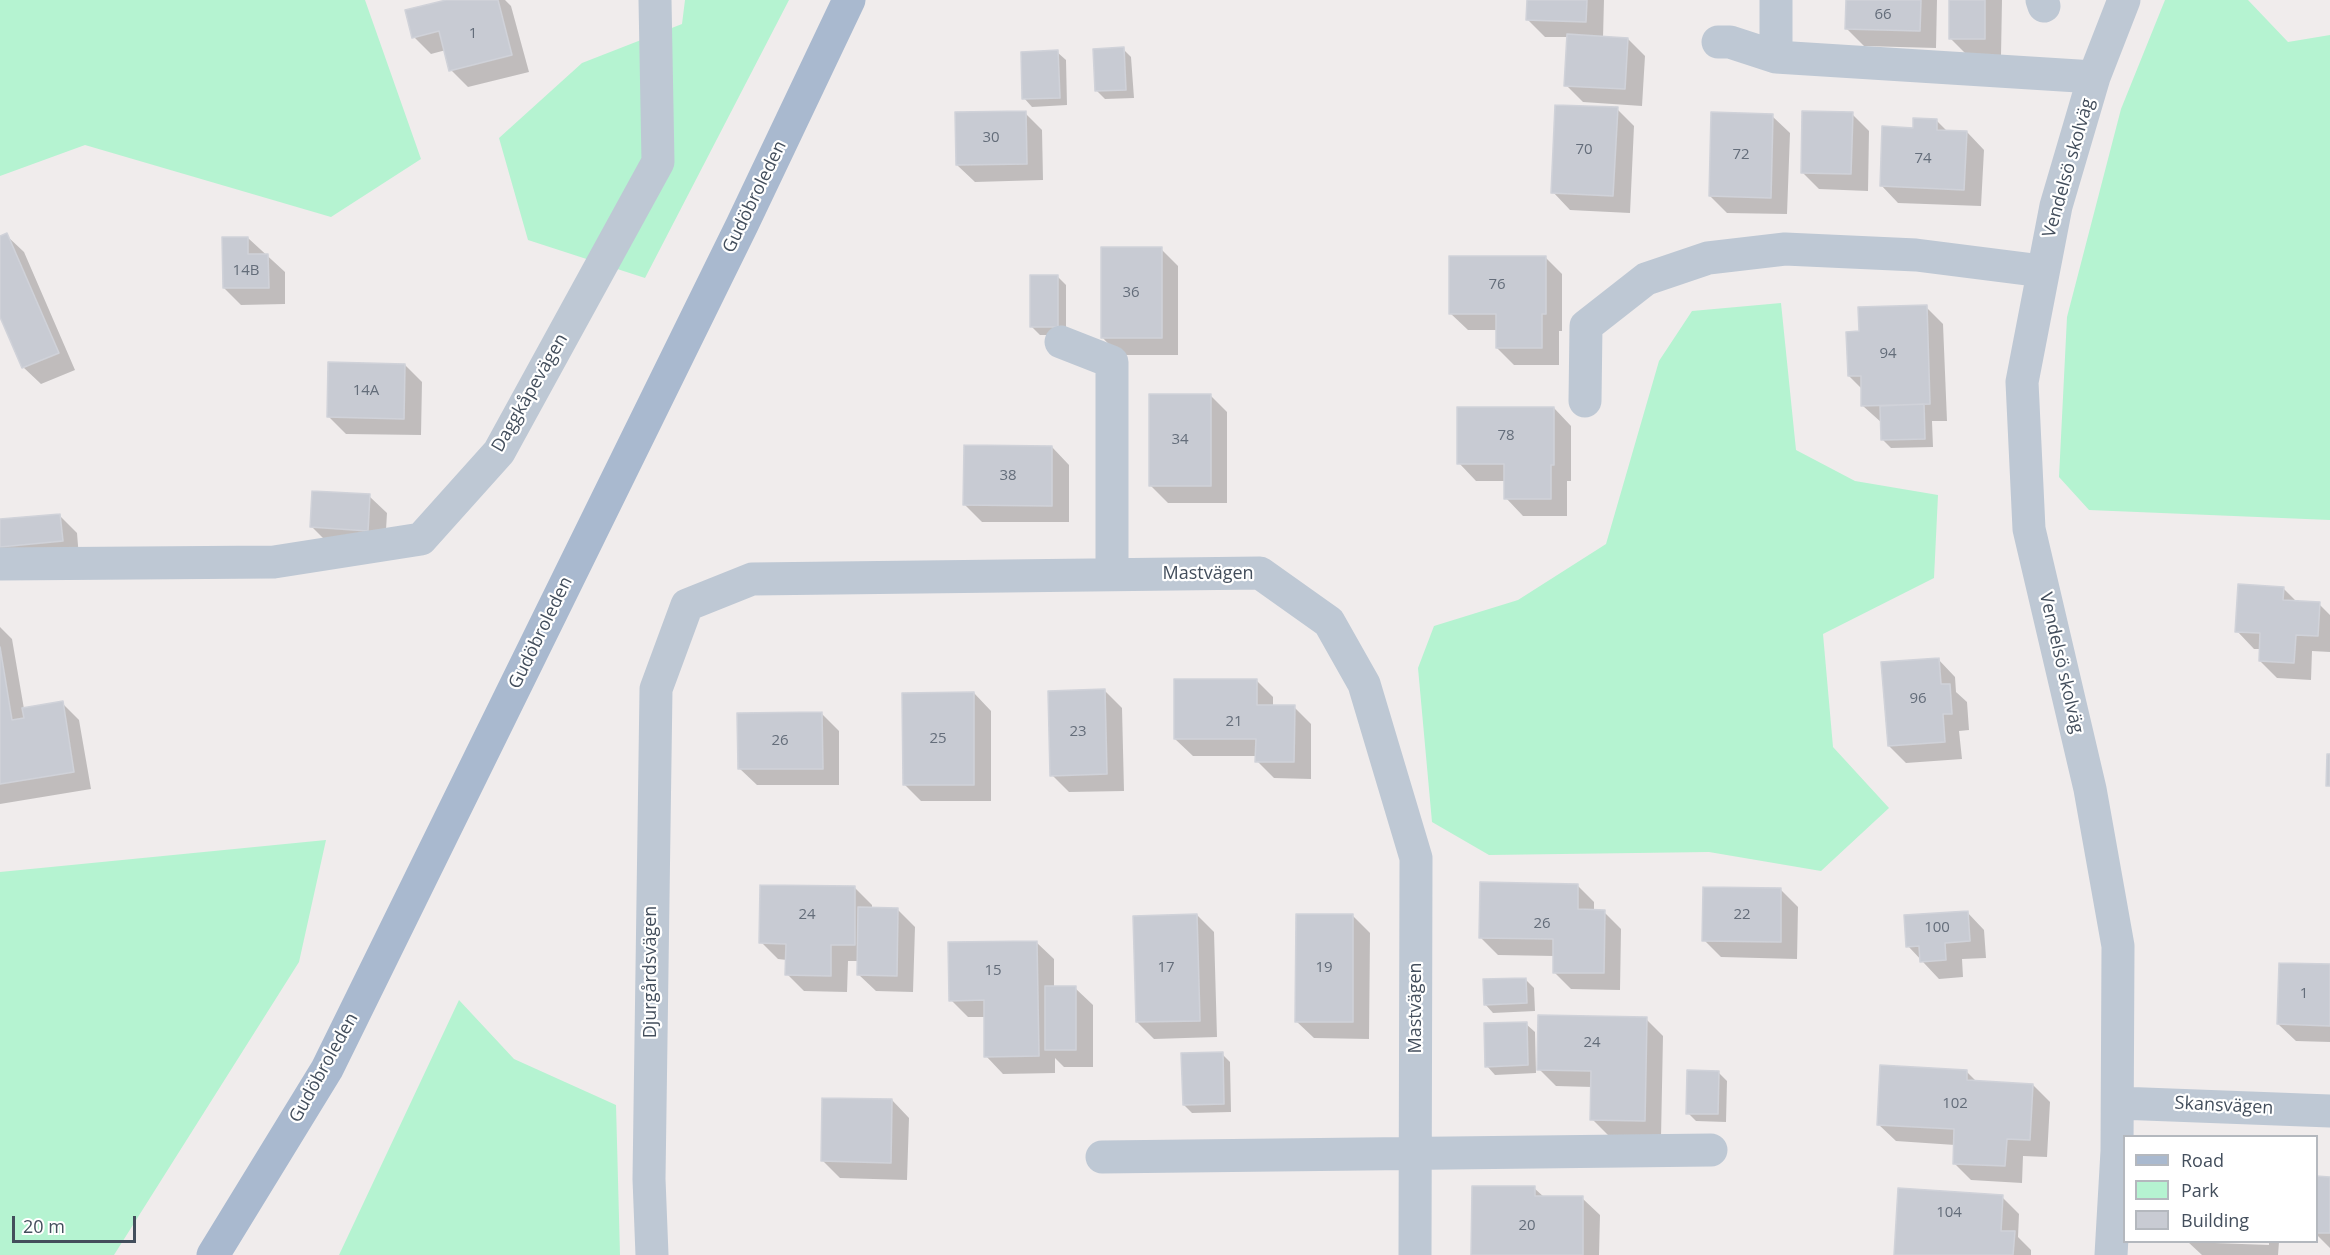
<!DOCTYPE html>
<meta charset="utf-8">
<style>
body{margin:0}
#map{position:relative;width:2330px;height:1255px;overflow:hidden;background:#f0ecec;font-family:"Open Sans",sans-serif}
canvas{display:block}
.legend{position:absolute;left:2123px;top:1135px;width:195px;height:108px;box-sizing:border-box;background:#fff;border:2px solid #b4b8be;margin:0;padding:8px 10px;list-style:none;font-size:18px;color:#434e5c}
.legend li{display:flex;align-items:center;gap:12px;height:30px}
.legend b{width:30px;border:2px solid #b4b8be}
.scale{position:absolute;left:12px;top:1216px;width:124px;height:27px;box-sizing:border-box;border:3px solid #434e5c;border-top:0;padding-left:8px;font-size:18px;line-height:21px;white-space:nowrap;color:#434e5c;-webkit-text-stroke:4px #fff;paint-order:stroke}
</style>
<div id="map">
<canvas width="2330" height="1255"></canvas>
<ul class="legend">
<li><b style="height:8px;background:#a9b9cf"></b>Road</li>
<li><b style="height:16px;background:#b5f3d1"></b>Park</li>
<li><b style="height:16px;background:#c8cbd3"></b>Building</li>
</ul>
<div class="scale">20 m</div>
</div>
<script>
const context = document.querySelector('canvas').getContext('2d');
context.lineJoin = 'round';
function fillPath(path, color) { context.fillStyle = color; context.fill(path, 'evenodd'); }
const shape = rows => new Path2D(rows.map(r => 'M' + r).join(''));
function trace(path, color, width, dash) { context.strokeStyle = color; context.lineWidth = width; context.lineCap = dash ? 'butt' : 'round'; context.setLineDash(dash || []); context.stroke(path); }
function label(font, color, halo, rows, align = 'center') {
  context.font = font + ' "Open Sans",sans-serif'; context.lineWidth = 4.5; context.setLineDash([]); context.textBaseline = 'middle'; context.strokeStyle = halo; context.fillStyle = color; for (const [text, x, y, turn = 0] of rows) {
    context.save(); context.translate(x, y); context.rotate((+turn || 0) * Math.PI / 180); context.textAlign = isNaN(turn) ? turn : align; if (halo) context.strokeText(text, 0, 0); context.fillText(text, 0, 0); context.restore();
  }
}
const green = shape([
 [0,0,365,0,421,159,331,217,85,145,0,176],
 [685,0,789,0,645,278,528,240,499,138,582,63,682,24],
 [2165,0,2248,0,2288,42,2330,35,2330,520,2089,510,2059,477,2067,317,2121,109],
 [1781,303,1796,450,1855,481,1938,495,1934,578,1823,634,1833,747,1889,808,1821,871,1709,852,1489,855,1432,822,1418,668,1434,626,1518,600,1606,544,1659,361,1692,311],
 [326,840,299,962,114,1255,0,1255,0,872],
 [459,1000,514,1059,616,1105,620,1255,339,1255]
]);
const shadow = shape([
 [452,0,505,0,511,6,529,72,468,87,451,70,446,50,431,54,414,37],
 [1528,0,1604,0,1603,38,1628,39,1645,56,1642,106,1583,102,1566,85,1569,37,1545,37,1528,20],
 [1847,0,1937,0,1936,48,1864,46,1847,29],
 [1951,0,2002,0,2001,56,1968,56,1950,38],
 [1123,49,1131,57,1134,98,1105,99,1097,91],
 [1057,52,1066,60,1067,105,1032,107,1024,98],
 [1617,109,1634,126,1630,213,1570,210,1553,192],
 [1025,113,1042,130,1043,180,975,182,957,165],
 [1852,114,1869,131,1868,191,1819,189,1802,172],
 [1772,116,1790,133,1787,214,1727,213,1710,196],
 [1937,121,1948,132,1967,132,1984,150,1981,206,1898,203,1881,185,1914,129],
 [6,235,24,252,75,370,41,384,23,367,0,313,0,238],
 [248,238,285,272,285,304,241,305,224,288],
 [1161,249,1178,266,1178,355,1119,355,1102,337],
 [1545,257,1562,274,1562,331,1559,331,1559,365,1514,365,1497,348,1497,330,1468,330,1450,313],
 [1058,277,1066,285,1066,335,1040,335,1031,326],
 [1926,307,1943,324,1947,421,1932,421,1933,447,1891,448,1883,440,1882,423,1863,406,1862,389,1849,376,1860,332],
 [405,365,422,382,421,435,346,434,329,417],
 [1210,395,1227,412,1227,503,1168,503,1151,486],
 [1554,408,1571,426,1571,481,1567,481,1567,516,1523,516,1506,498,1506,481,1476,481,1459,463],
 [1052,447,1069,465,1069,522,982,522,965,505],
 [369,496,387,513,385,547,329,544,312,527],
 [60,516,77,533,79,558,0,557,0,520],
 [2283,588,2297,602,2319,604,2330,615,2330,652,2312,651,2311,680,2277,678,2260,661,2261,649,2254,649,2237,631],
 [0,627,12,639,24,709,62,703,79,720,91,789,0,804],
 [1938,659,1955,677,1956,692,1967,702,1969,730,1959,731,1962,759,1906,763,1889,746],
 [1256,680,1273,697,1273,707,1294,707,1311,724,1311,779,1274,778,1257,761,1257,756,1193,756,1175,739],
 [1105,691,1122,708,1124,791,1069,792,1052,775],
 [974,693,991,711,991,801,921,801,904,784],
 [822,714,839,731,839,785,757,785,739,768],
 [1577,885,1594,902,1594,911,1604,912,1621,929,1620,990,1571,989,1554,972,1554,956,1498,955,1480,937],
 [855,888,872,905,872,909,897,909,915,927,913,992,876,991,858,974,859,961,848,961,847,992,804,991,787,974,787,960,778,959,761,942],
 [1781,890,1798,907,1797,959,1721,957,1704,940],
 [1967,912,1984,930,1986,958,1962,959,1963,977,1939,979,1908,946],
 [1197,915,1214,932,1217,1037,1154,1039,1137,1022],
 [1353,916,1370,933,1369,1039,1314,1038,1296,1021],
 [1036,942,1054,959,1054,988,1075,988,1093,1005,1093,1067,1064,1067,1055,1058,1055,1073,1003,1074,986,1056,985,1017,968,1017,951,1000],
 [2330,966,2330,1042,2296,1041,2278,1024],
 [1526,980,1534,988,1535,1011,1493,1013,1485,1004],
 [1646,1019,1663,1036,1661,1138,1609,1136,1592,1119,1592,1087,1556,1086,1539,1069],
 [1526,1024,1535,1032,1536,1073,1495,1075,1487,1066],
 [1222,1054,1230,1062,1231,1112,1192,1113,1184,1105],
 [1718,1072,1727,1081,1726,1122,1696,1121,1688,1113],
 [1967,1072,1977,1082,2033,1085,2050,1102,2047,1157,2023,1156,2022,1183,1971,1180,1954,1163,1955,1145,1896,1141,1878,1124],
 [892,1100,909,1118,907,1180,840,1178,822,1160],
 [2316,1178,2330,1178,2330,1248,2316,1234],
 [1534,1188,1544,1197,1582,1198,1600,1215,1599,1255,1473,1255],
 [2002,1197,2019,1214,2018,1237,2031,1250,2031,1255,1895,1255],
 [2188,1242,2269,1245,2269,1242,2259,1242,2279,1242,2278,1255,2202,1255]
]);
const building = shape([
 [446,0,498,0,512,55,449,71,439,31,412,38,405,10,446,0],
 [1527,0,1587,0,1586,22,1526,20,1527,0],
 [1846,0,1921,0,1920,31,1845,29,1846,0],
 [1949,0,1985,0,1985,39,1949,39,1949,0],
 [1567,34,1628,38,1625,89,1564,86,1567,34],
 [1124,47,1126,90,1095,91,1093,49,1124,47],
 [1058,50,1060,98,1022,99,1021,52,1058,50],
 [1555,105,1618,107,1613,196,1551,193,1555,105],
 [1026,111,1027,164,956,165,955,112,1026,111],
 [1802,111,1853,112,1851,174,1801,173,1802,111],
 [1711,112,1773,114,1771,198,1709,196,1711,112],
 [1913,118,1937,119,1937,130,1967,131,1964,190,1880,186,1882,126,1913,128,1913,118],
 [7,233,59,353,22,368,0,317,0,236,7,233],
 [222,237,248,237,248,254,268,254,269,288,223,288,222,237],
 [1101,247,1162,247,1162,338,1101,338,1101,247],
 [1449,256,1546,256,1546,314,1542,314,1542,348,1496,348,1496,314,1449,314,1449,256],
 [1030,275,1058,275,1058,327,1030,327,1030,275],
 [1927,305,1930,404,1861,406,1861,376,1848,376,1846,332,1859,331,1858,307,1927,305],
 [328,362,405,364,404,419,327,417,328,362],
 [1149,394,1211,394,1211,486,1149,486,1149,394],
 [1924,404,1925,439,1881,440,1880,406,1924,404],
 [1457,407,1554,407,1554,465,1551,465,1551,499,1504,499,1504,464,1457,464,1457,407],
 [964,445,1052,446,1052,506,963,505,964,445],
 [312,491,370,494,368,531,310,527,312,491],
 [60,514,63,541,0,547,0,519,60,514],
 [2238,584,2284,587,2283,600,2320,602,2318,636,2296,635,2294,663,2259,661,2260,633,2235,632,2238,584],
 [0,647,12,720,24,718,22,708,63,701,74,772,0,784,0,647],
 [1939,658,1941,684,1950,684,1952,714,1943,714,1945,742,1888,746,1881,662,1939,658],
 [1174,679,1257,679,1257,705,1295,705,1294,762,1255,762,1256,739,1174,739,1174,679],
 [1105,689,1107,774,1050,776,1048,691,1105,689],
 [974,692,974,785,903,785,902,693,974,692],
 [822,712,823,769,738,769,737,713,822,712],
 [2327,754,2330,754,2330,786,2326,786,2327,754],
 [1480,882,1578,884,1578,909,1605,910,1604,973,1553,973,1553,939,1479,938,1480,882],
 [760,885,855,886,855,945,831,945,831,976,785,975,786,944,759,943,760,885],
 [1703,887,1781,888,1781,942,1702,941,1703,887],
 [858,907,898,908,897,976,857,975,858,907],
 [1968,911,1970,941,1945,943,1946,960,1920,962,1919,946,1906,947,1904,915,1968,911],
 [1197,914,1200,1021,1136,1022,1133,916,1197,914],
 [1296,914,1353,914,1353,1022,1295,1022,1296,914],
 [1037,941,1039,1056,984,1057,984,1000,949,1001,948,942,1037,941],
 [2279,963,2330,964,2330,1026,2277,1024,2279,963],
 [1526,978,1527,1003,1484,1005,1483,979,1526,978],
 [1045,986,1076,986,1076,1050,1045,1050,1045,986],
 [1538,1015,1647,1017,1645,1121,1590,1120,1591,1071,1537,1070,1538,1015],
 [1527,1022,1528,1065,1485,1067,1484,1023,1527,1022],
 [1223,1052,1224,1104,1183,1105,1181,1053,1223,1052],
 [1880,1065,1967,1070,1967,1080,2033,1084,2030,1140,2007,1139,2005,1166,1953,1164,1954,1129,1877,1125,1880,1065],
 [1687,1070,1719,1071,1718,1114,1686,1114,1687,1070],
 [822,1098,892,1099,891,1163,821,1161,822,1098],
 [2316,1176,2330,1177,2330,1233,2316,1233,2316,1176],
 [1472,1186,1535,1186,1535,1196,1583,1196,1583,1255,1471,1255,1472,1186],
 [1898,1188,2003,1195,2001,1231,2015,1231,2013,1255,1894,1255,1898,1188]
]);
const minor = shape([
 [2042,0,2044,6],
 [1718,42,1730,42,1776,57,2094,77],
 [1776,57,1776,0],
 [1061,342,1112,362,1112,574],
 [1585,401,1586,326,1646,279,1708,258,1785,249,1916,255,2042,271],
 [0,564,274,562,421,539,499,452,658,162,655,0],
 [2118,1103,2330,1111],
 [1102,1157,1711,1150],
 [652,1255,649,1179,656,689,687,605,752,579,1260,573,1329,622,1364,684,1416,858,1415,1255],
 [2111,1255,2117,1151,2118,946,2090,789,2029,529,2022,382,2056,206,2094,77,2124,0]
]);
const major = shape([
 [213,1255,327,1069,742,225,849,0]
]);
const numberNames = [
 ["66",1883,15],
 ["1",473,34],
 ["30",991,138],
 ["70",1584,150],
 ["72",1741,155],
 ["74",1923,159],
 ["14B",246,271],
 ["76",1497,285],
 ["36",1131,293],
 ["94",1888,354],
 ["14A",366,391],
 ["78",1506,436],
 ["34",1180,440],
 ["38",1008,476],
 ["96",1918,699],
 ["21",1234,722],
 ["23",1078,732],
 ["25",938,739],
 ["26",780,741],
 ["24",807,915],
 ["22",1742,915],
 ["26",1542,924],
 ["100",1937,928],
 ["17",1166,968],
 ["19",1324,968],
 ["15",993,971],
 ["1",2304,994],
 ["24",1592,1043],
 ["102",1955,1104],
 ["104",1949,1213],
 ["20",1527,1226]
];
const streetNames = [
 ["Vendelsö skolväg",2069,168,-74],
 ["Gudöbroleden",755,197,-64],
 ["Daggkåpevägen",530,393,-60],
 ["Mastvägen",1208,574],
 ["Gudöbroleden",541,633,-64],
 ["Vendelsö skolväg",2061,663,77],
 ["Djurgårdsvägen",651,972,-90],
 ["Mastvägen",1416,1008,-90],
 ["Gudöbroleden",324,1068,-61],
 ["Skansvägen",2224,1106,3]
];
fillPath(green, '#b5f3d1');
fillPath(shadow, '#0003');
fillPath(building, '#c8cbd3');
trace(building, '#d0d2d9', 1.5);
trace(minor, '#bec8d4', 33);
trace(major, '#a9b9cf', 33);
label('15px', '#646d7a', null, numberNames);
label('18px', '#434e5c', '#fff', streetNames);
</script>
